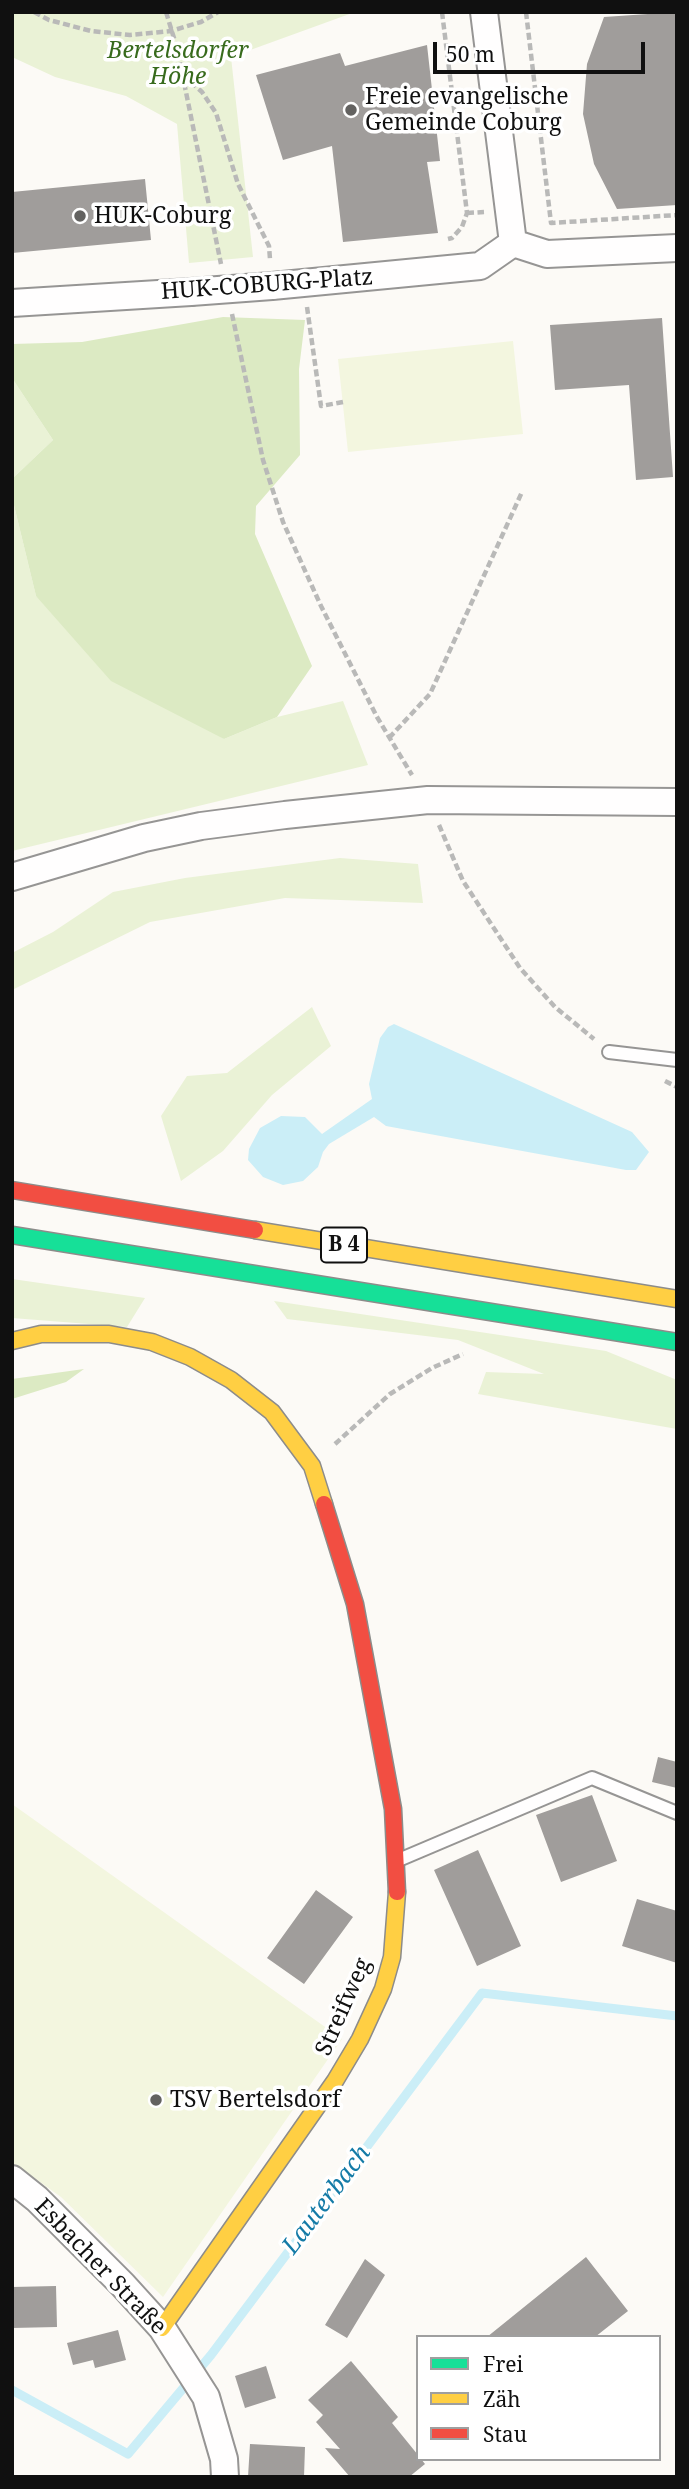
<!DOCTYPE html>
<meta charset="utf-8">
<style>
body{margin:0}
#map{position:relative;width:689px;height:2489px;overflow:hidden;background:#fcfaf6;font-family:"Noto Serif",serif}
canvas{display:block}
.frame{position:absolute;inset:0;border:14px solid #101010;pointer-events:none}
.legend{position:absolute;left:416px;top:2335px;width:245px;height:126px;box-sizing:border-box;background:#fff;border:2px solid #9f9f9f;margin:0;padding:9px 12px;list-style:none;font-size:21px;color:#101010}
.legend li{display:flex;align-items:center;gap:14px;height:35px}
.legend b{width:35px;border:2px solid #9f9f9f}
.scale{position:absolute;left:433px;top:42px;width:212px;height:32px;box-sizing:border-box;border:4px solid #101010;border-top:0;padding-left:9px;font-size:21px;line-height:24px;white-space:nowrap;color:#101010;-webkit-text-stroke:5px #fff;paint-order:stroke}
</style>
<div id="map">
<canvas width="689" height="2489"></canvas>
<div class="frame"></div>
<ul class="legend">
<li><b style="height:9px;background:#16e098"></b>Frei</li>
<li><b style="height:9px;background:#ffcf43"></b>Zäh</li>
<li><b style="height:9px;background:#f24e42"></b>Stau</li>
</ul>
<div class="scale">50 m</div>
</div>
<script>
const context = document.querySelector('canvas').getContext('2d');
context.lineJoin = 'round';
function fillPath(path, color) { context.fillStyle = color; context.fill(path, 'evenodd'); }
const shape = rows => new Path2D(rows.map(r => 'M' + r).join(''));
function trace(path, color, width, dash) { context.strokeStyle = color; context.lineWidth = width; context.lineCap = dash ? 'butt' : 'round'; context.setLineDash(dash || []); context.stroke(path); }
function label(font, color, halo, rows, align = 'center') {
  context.font = font + ' "Noto Serif",serif'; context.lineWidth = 7; context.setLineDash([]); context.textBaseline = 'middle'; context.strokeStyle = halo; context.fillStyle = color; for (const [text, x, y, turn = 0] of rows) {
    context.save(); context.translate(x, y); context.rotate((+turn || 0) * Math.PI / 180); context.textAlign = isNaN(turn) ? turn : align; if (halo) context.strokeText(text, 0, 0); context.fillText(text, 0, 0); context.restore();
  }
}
const green = shape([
 [12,12,355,12,231,57,253,257,189,263,177,124,126,96,55,77,12,57],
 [12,378,53,440,12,479],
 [12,497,36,596,224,739,277,717,343,701,368,765,12,851],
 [340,858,418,864,423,903,285,898,150,922,12,990,12,953,53,932,113,892,185,878],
 [312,1007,331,1046,272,1095,223,1151,181,1181,161,1116,187,1076,227,1073],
 [12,1279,145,1298,127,1327,12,1318],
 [274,1301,606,1351,677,1380,677,1429,478,1394,486,1372,544,1374,458,1340,287,1319]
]);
const forest = shape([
 [223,317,305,320,299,369,300,455,256,506,255,534,312,666,277,717,224,739,111,681,36,596,12,497,12,479,53,440,12,378,12,344,82,342],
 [84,1369,66,1382,12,1399,12,1379]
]);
const pitch = shape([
 [513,341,523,434,348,452,338,359],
 [12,1804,342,2039,163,2297,61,2197,12,2162]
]);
const water = shape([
 [394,1024,632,1132,649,1152,636,1170,626,1170,386,1126,374,1117,329,1144,323,1152,318,1167,303,1181,283,1185,263,1177,248,1160,249,1149,260,1128,281,1116,305,1117,322,1134,372,1099,369,1084,380,1038,388,1027]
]);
const stream = shape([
 [12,2390,128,2454,211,2355,482,1993,677,2016]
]);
const building = shape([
 [677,12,677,205,617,209,594,164,583,114,587,64,604,17],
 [427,45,440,161,427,162,438,233,343,242,332,146,283,160,256,75,340,53,345,66],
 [145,179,151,240,12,253,12,192],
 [662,318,673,477,636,480,629,385,555,390,550,325],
 [658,1757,677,1762,677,1788,652,1782],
 [592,1795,617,1861,561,1882,536,1815],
 [478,1850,521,1946,477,1966,434,1870],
 [316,1890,353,1917,304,1984,267,1958],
 [637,1899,677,1911,677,1963,622,1946],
 [586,2257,628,2311,595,2337,487,2337],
 [365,2259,385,2275,347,2338,325,2325],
 [56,2286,57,2327,12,2328,12,2287],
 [118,2330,126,2360,95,2368,93,2360,73,2365,67,2343],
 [351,2361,398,2417,392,2423,418,2455,418,2459,421,2459,425,2464,409,2477,350,2477,325,2448,340,2449,316,2422,323,2415,308,2400],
 [266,2366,276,2398,245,2408,235,2376],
 [250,2444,305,2447,304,2477,248,2477]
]);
const path = shape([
 [34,12,49,20,91,31,130,35,171,31,201,22,218,12],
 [166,12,177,48,221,264],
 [442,12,467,213,462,227,452,238,448,239],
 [526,12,551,223,677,215],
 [183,75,202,92,216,113,238,184,269,246,270,259],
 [467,213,484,212],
 [307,307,321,406,343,402],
 [232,314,263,460,283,522,321,606,377,717,412,775],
 [389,738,430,694,522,492],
 [439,825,463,881,520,968,555,1007,594,1039],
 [665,1081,677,1087],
 [335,1444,390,1394,432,1368,463,1354]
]);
const lane = shape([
 [609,1052,677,1060],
 [401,1859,592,1778,677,1813]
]);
const street = shape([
 [484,12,513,243],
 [513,243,547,254,677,248],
 [272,286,480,266,513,243],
 [12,303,191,292],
 [12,877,144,838,201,826,285,815,428,800,677,802],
 [12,2179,37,2199,123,2285,162,2328,206,2397,224,2459,225,2477]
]);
const fast = shape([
 [12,1235,677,1342]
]);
const slow = shape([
 [255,1230,677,1299],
 [12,1341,41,1334,109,1334,152,1342,190,1357,231,1380,272,1412,312,1466,324,1504],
 [162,2328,335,2081,360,2039,383,1989,392,1957,397,1892]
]);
const jam = shape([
 [12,1190,255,1230],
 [324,1504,355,1604,393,1809,397,1892]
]);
const streetBridge = shape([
 [191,292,272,286]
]);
const markers = [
 [351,110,7,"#636260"],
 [80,216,7,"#636260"],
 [156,2100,7,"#636260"]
];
const shields = [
 [344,1245,46]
];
const shieldNames = [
 ["B 4",344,1245]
];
const parkNames = [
 ["Bertelsdorfer",178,51],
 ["Höhe",178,77]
];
const poiNames = [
 ["Freie evangelische",365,97],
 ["Gemeinde Coburg",365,123],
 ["HUK-Coburg",94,216],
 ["TSV Bertelsdorf",170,2100]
];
const streetNames = [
 ["HUK-COBURG-Platz",267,285,-4],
 ["Streifweg",344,2007,-66],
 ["Esbacher Straße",100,2267,46]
];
const waterNames = [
 ["Lauterbach",327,2200,-53]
];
fillPath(green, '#eaf2d6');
fillPath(forest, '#dceac3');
fillPath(pitch, '#f3f6df');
fillPath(water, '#cbeef7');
trace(stream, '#cbeef7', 9);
fillPath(building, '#a09d9b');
trace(lane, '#969594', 16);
trace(street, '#969594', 30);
trace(fast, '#8d8c8a', 19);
trace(slow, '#8d8c8a', 19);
trace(jam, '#8d8c8a', 19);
trace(path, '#b9b9b8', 4.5, [7, 3.5]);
trace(lane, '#fffefe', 12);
trace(street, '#fffefe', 26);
trace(fast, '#16e098', 16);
trace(slow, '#ffcf43', 16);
trace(jam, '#f24e42', 16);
trace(streetBridge, '#969594', 30, []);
trace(streetBridge, '#fffefe', 26);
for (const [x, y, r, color] of markers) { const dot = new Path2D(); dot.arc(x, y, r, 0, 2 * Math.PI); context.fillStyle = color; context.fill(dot); trace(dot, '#fff', 2.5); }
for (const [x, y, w] of shields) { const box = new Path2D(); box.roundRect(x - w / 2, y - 17.5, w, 35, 5); context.fillStyle = '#fff'; context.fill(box); trace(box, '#101010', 2); }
label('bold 21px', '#101010', null, shieldNames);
label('italic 23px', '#386b1d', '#fff', parkNames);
label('23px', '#101010', '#fff', poiNames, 'left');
label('23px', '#101010', '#fff', streetNames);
label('italic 24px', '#147ba7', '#fff', waterNames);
</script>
